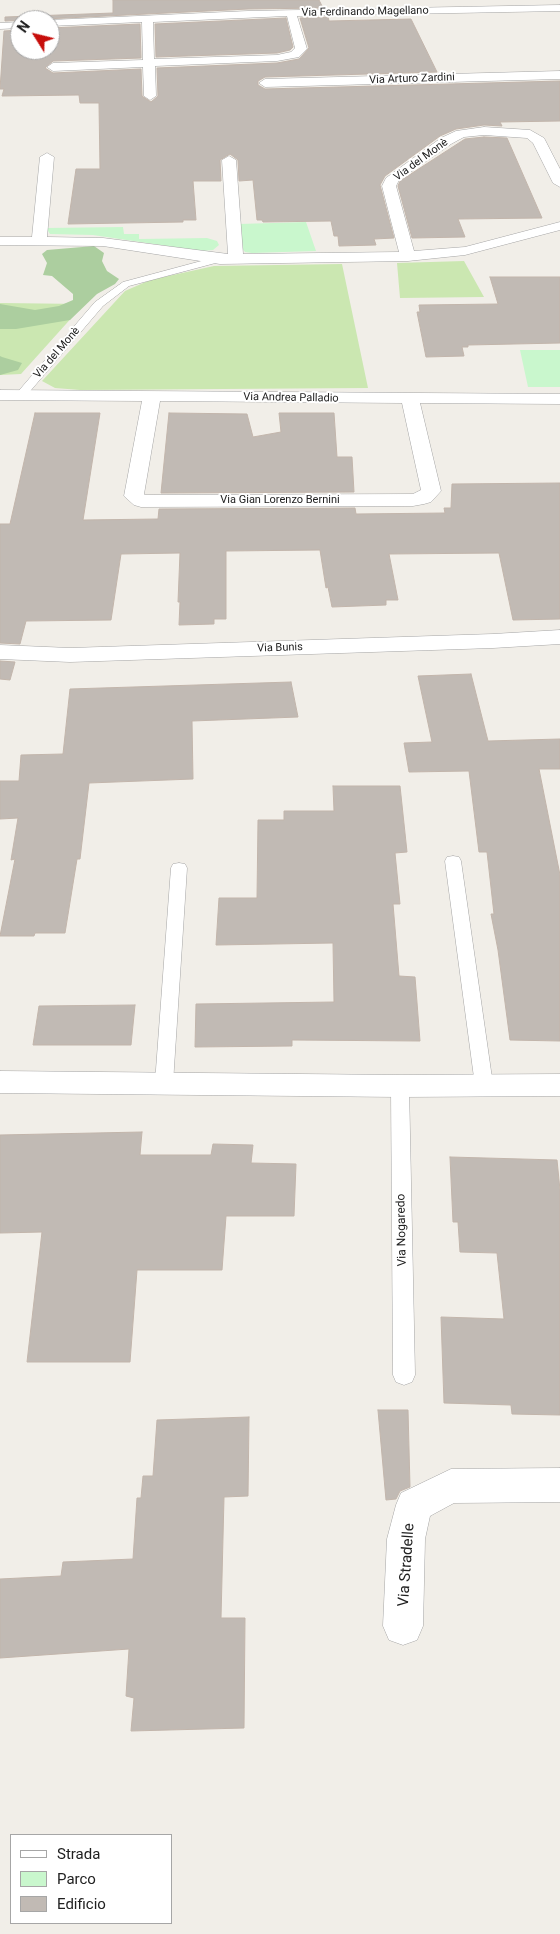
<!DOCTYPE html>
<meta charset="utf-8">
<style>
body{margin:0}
#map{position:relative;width:560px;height:1934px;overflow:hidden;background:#f1eee8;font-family:Roboto,sans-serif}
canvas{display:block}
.legend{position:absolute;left:10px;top:1834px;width:162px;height:90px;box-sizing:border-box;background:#fff;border:1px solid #a6a6a6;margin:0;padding:6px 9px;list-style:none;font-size:15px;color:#212121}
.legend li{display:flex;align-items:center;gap:10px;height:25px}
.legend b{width:25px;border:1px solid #a6a6a6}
.north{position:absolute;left:10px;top:10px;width:50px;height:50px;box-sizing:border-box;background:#fff;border:1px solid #a6a6a6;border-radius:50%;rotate:306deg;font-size:14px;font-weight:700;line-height:20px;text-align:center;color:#212121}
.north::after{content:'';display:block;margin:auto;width:18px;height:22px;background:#c70e0b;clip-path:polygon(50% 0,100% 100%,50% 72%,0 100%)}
</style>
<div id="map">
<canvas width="560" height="1934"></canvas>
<ul class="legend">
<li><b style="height:6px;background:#fff"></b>Strada</li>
<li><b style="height:14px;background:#c9f7cd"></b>Parco</li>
<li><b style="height:14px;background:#c1bab4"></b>Edificio</li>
</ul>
<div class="north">N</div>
</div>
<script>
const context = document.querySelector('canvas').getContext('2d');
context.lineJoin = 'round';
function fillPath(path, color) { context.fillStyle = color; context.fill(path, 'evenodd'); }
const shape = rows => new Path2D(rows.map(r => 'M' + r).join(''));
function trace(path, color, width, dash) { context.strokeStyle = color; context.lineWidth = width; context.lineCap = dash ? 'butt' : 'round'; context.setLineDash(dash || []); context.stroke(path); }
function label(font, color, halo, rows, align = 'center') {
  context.font = font + ' Roboto,sans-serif'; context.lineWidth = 4; context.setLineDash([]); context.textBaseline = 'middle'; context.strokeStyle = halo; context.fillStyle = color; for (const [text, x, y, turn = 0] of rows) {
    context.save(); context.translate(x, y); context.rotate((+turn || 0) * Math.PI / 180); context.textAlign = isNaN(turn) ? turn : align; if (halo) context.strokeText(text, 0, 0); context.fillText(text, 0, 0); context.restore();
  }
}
const grass = shape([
 [464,261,484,297,400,298,397,263],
 [342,264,368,388,80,390,55,388,42,381,125,291,150,280,214,266],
 [0,303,84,304,21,374,0,375]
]);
const forest = shape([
 [94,246,104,253,102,261,107,271,119,279,115,284,97,294,70,320,16,329,0,329,0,304,35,310,59,306,73,300,73,294,52,276,43,275,47,263,42,254,47,250],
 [0,356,2,357,22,363,18,370,0,375]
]);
const park = shape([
 [306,222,316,251,252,253,245,252,241,247,239,224],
 [123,227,124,234,139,234,139,239,207,238,217,241,219,245,213,250,201,251,93,235,50,234,46,228],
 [520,350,560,350,560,387,528,387]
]);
const building = shape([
 [113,0,319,0,323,8,248,9,5,21,5,17,113,13,113,0],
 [328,17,329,21,411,19,437,72,265,77,258,81,258,85,265,89,560,81,560,121,500,122,502,126,484,125,456,129,440,136,385,176,380,185,394,238,374,239,376,245,339,246,338,236,334,236,331,221,263,222,262,220,257,220,253,180,239,181,238,160,230,154,220,160,221,181,193,181,196,220,183,220,183,222,68,224,76,169,100,169,99,103,80,103,79,95,2,96,4,89,0,89,4,31,20,30,20,50,50,50,50,28,140,24,141,58,53,61,45,68,53,73,141,69,142,96,151,102,158,96,157,68,277,63,299,59,309,48,300,18,328,17],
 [286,18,293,47,290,50,277,53,156,57,155,24,286,18],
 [484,137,507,138,542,218,458,219,465,237,412,238,398,186,400,181,465,139,484,137],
 [490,277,560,277,560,343,468,345,468,347,462,347,464,356,426,357,417,312,420,312,419,305,498,304,490,277],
 [35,413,100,413,83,520,158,519,159,509,355,508,356,514,445,513,444,508,451,508,452,484,560,483,560,619,513,620,499,553,389,554,398,600,386,600,386,605,332,607,328,587,326,588,320,550,226,551,226,619,214,619,214,624,179,625,180,602,178,602,180,553,121,554,111,620,26,621,20,644,0,643,0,524,10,524,35,413],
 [169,413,247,414,253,437,281,432,279,413,334,413,337,457,352,457,354,492,161,493,169,413],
 [0,661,15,662,10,680,0,679,0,661],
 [471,674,488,741,560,739,560,769,539,769,560,875,560,1041,510,1040,498,950,491,914,494,914,487,852,479,852,469,771,409,772,404,743,432,742,418,676,471,674],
 [291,682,298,717,192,721,193,779,89,783,80,859,77,859,65,933,35,933,34,936,0,936,15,859,11,860,18,818,0,819,0,781,19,781,21,755,63,754,70,689,291,682],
 [333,786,400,786,407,852,395,853,400,904,393,904,399,976,415,977,420,1041,292,1040,292,1046,195,1047,196,1004,334,1002,333,943,216,945,219,898,257,898,258,820,284,820,284,811,334,811,333,786],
 [135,1005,131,1045,33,1045,39,1006,135,1005],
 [142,1132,140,1155,211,1155,213,1144,253,1145,251,1163,296,1164,294,1216,226,1216,222,1270,137,1270,130,1362,27,1362,42,1232,0,1233,0,1135,142,1132],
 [450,1157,557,1160,560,1190,560,1415,512,1414,511,1405,444,1403,441,1317,504,1319,497,1253,460,1252,458,1222,453,1222,450,1157],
 [378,1410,408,1410,410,1487,400,1491,396,1499,386,1500,378,1410],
 [249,1417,248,1496,224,1497,221,1618,245,1618,244,1728,131,1731,134,1698,126,1696,129,1649,0,1658,0,1579,61,1576,63,1562,133,1559,137,1498,141,1498,143,1476,153,1476,157,1420,249,1417]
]);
const service = shape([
 [220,256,223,257,223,261,129,286,103,306,26,396,18,396,16,394,95,302,123,282,220,256],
 [453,856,459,857,461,861,493,1085,491,1090,484,1092,477,1090,475,1085,445,861,447,857,453,856],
 [179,863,185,864,187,868,173,1083,171,1088,164,1090,157,1088,155,1083,171,868,173,864,179,863],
 [400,1079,407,1081,409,1086,415,1375,412,1382,404,1385,396,1382,393,1375,391,1086,393,1081,400,1079]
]);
const minor = shape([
 [560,5,560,11,297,16,307,49,299,57,277,61,155,66,156,96,150,100,144,96,143,67,53,71,47,67,53,63,143,60,142,22,50,26,50,20,248,11,560,5],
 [287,16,295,48,291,52,277,55,154,59,153,22,287,16],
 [20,22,20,28,0,29,0,23,20,22],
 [560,71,560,79,265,87,259,83,265,79,560,71],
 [484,127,530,130,544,138,560,169,560,187,553,183,533,143,527,138,484,135,464,137,451,144,399,180,396,186,414,251,465,247,560,222,560,230,465,255,408,261,220,264,103,246,0,245,0,237,32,237,40,157,47,153,54,157,47,237,103,238,228,254,222,160,229,156,236,160,243,254,399,252,382,186,386,178,441,138,456,131,484,127],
 [0,390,560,394,560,404,420,403,441,491,431,502,424,504,413,506,141,507,134,505,124,496,142,401,0,400,0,390],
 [160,401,402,403,421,490,413,494,145,495,144,494,160,401],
 [560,630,560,644,493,648,70,662,0,659,0,645,70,648,493,634,560,630],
 [0,1071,400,1075,560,1074,560,1096,400,1097,0,1093,0,1071],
 [560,1468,560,1502,454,1503,430,1516,425,1539,423,1626,417,1640,403,1645,389,1640,383,1626,387,1539,396,1505,401,1493,451,1469,560,1468]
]);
const farStreetnames = [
 ["Via Ferdinando Magellano",365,12,-1],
 ["Via Arturo Zardini",412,79,-2],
 ["Via del Monè",421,160,-36],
 ["Via del Monè",57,353,-49],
 ["Via Andrea Palladio",291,398,1],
 ["Via Gian Lorenzo Bernini",280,500],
 ["Via Bunis",280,648,-2]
];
const streetNames = [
 ["Via Nogaredo",402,1230,-91]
];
const nearStreetnames = [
 ["Via Stradelle",407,1565,-86]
];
fillPath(grass, '#cbe7b1');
fillPath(forest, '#acce9f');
fillPath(park, '#c9f7cd');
fillPath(building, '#c1bab4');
trace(building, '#c2b5ab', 1);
trace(service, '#a5a5a5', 1);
trace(minor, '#a5a5a5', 1);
fillPath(service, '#fff');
fillPath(minor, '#fff');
label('11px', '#212121', '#fff', farStreetnames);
label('12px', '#212121', '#fff', streetNames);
label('15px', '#212121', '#fff', nearStreetnames);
</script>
